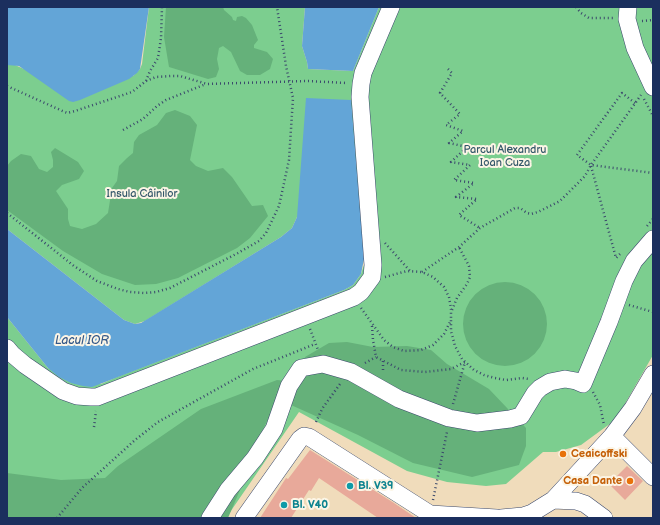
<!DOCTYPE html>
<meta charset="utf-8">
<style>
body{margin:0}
#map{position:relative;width:660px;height:525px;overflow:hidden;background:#f0dcbb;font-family:"Balsamiq Sans",sans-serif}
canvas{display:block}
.frame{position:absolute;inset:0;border:8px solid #1b2f5e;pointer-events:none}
</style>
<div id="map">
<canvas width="660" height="525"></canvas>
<div class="frame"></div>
</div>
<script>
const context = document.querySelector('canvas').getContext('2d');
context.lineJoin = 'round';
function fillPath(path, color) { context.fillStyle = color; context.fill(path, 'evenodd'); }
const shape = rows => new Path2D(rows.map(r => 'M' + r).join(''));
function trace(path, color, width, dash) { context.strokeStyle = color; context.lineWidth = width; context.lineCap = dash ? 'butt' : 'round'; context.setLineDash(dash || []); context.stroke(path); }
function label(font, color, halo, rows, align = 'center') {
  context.font = font + ' "Balsamiq Sans",sans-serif'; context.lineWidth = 4; context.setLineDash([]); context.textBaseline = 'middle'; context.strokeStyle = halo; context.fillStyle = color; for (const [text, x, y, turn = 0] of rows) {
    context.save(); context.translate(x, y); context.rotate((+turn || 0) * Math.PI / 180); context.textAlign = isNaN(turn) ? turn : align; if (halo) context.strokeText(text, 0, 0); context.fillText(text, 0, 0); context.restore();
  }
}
const green = shape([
 [149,7,305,7,302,46,307,62,308,69,353,71,379,7,653,7,653,355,622,409,611,423,581,445,556,452,543,452,506,484,486,486,447,482,407,471,299,412,226,518,7,518,7,317,48,368,101,384,117,377,344,290,353,285,361,274,364,265,364,253,297,217,292,228,281,237,145,321,135,324,124,320,7,229,7,65,15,65,24,69,133,76,140,69,142,64]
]);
const forest = shape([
 [166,7,223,7,224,10,232,17,233,20,236,21,237,17,242,16,246,18,252,25,258,40,254,45,254,48,267,52,273,59,270,69,260,75,247,75,240,71,231,52,223,46,219,48,217,59,219,69,216,77,208,79,169,67,164,37],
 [175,110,190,116,197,125,190,160,196,166,208,171,223,168,232,177,252,206,263,205,268,216,250,238,237,248,178,278,156,284,135,285,102,274,63,251,7,210,7,166,11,161,21,154,31,156,39,169,47,172,53,167,53,160,51,152,55,148,78,162,84,171,79,179,62,185,56,191,68,209,68,219,70,226,82,229,96,224,108,213,112,188,117,181,119,166,127,158,133,153,134,142,139,135,157,125,166,113],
 '463 324a42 42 0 1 1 84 0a42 42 0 1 1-84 0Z',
 [347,342,373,347,407,346,431,350,447,364,489,389,526,428,526,446,519,465,472,477,413,463,358,435,291,405,305,357,329,343],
 [277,380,286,381,278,400,261,433,243,483,228,518,7,518,7,473,61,480,105,478,118,466,201,409]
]);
const water = shape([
 [7,7,149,7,140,69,137,73,129,79,80,100,73,102,69,101,19,66,7,65],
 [305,7,379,7,353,71,308,69,307,62,302,46],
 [306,98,351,100,364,259,361,274,353,285,344,290,92,387,83,386,71,383,59,377,48,368,7,317,7,229,124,320,135,324,141,323,281,237,292,228,297,217]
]);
const building = shape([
 [310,450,394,503,416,518,378,518,319,478,311,491,309,490,291,518,260,518,286,478,288,479],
 [627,466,643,481,625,500,609,484]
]);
const path = shape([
 [576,7,581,13,589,18,613,18],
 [642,21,653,20],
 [448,69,452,73,440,93,460,114,446,125,463,131,449,143,467,147,451,162,470,165,454,180,474,183,456,197,477,199,459,215,480,228],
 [146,81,156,77,171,76,180,76,207,84,307,81,347,83],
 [7,86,67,113,75,111,132,92,146,81,150,71,158,58,161,38,162,7],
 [644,99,653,116],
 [635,103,622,93,577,155,591,165,653,173],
 [123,130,143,119,157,106,166,100,206,84],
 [591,166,616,258,620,254],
 [7,213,74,266,97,281,118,289,130,292,144,293,156,292,170,288,238,253,259,241,266,233,279,206,289,160,293,98,286,66,277,7],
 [647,226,653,219],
 [385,243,410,271],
 [422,272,459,247,480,228,515,208,520,208,527,213,531,214,538,212,560,201,585,176,591,165,641,95],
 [385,277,407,271,422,272,433,277,444,287,449,297,451,309,451,320],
 [629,305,653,312],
 [361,308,384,340,393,347,404,351,421,350,433,345,444,334,451,320,451,331,455,346,462,359,474,370,484,375,495,378,506,380,522,378,529,379],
 [452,310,457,298,467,284,470,277,469,266,459,247],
 [372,326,373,340,376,357,401,370,425,372,451,369,465,362],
 [310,329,318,350],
 [383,361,383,373],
 [365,363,376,357],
 [593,392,600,405,604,425],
 [453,404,465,362],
 [316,422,322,409,340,384],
 [94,427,96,411],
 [433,500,447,432],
 [57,518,82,488,135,440,158,422,253,369,315,344]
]);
const minor = shape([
 [628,7,627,19,635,48,653,87],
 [7,348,12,354,25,365,63,391,77,396,91,397,97,397,354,297,361,292,372,277,373,265,360,97,361,84,363,73,391,7],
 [612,436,653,477],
 [553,500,576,501,585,504,604,518],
 [210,518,228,490,255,458,274,429,289,386,301,368,323,364,351,372,399,399,449,418,477,423,510,419,521,416,535,393,540,388,550,382,565,379,576,381,583,384,609,322,624,281,634,261,653,239],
 [244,518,300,439,304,436,309,437,430,514,497,518],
 [501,518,523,516,532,513,553,500,612,436,633,408,653,374]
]);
const markers = [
 [563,454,4,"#e8710a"],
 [630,481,4,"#e8710a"],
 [350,486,4,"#0f9aa8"],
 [284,505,4,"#0f9aa8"]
];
const parkNames = [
 ["Parcul Alexandru",505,150],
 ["Ioan Cuza",505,163],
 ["Insula Câinilor",142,194]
];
const foodNames = [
 ["Ceaicoffski",571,454],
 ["Casa Dante",622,481,"right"]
];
const cultureNames = [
 ["Bl. V39",358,486],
 ["Bl. V40",292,505]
];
const waterNames = [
 ["Lacul IOR",82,341]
];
fillPath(green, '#7cce8f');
fillPath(forest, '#65b17a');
fillPath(water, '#63a5d7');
fillPath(building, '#e8a99a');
trace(minor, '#3b496c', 18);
trace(path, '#3b496c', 2.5, [1, 3]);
trace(minor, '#fff', 17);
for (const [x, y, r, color] of markers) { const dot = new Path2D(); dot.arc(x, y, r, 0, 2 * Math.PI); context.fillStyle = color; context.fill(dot); trace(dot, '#fcf5e5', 1.5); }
label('11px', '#33576a', '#fcf5e5', parkNames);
label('bold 11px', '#c56008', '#fcf5e5', foodNames, 'left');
label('bold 11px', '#0d838f', '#fcf5e5', cultureNames, 'left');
label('italic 12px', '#345888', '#fcf5e5', waterNames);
</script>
